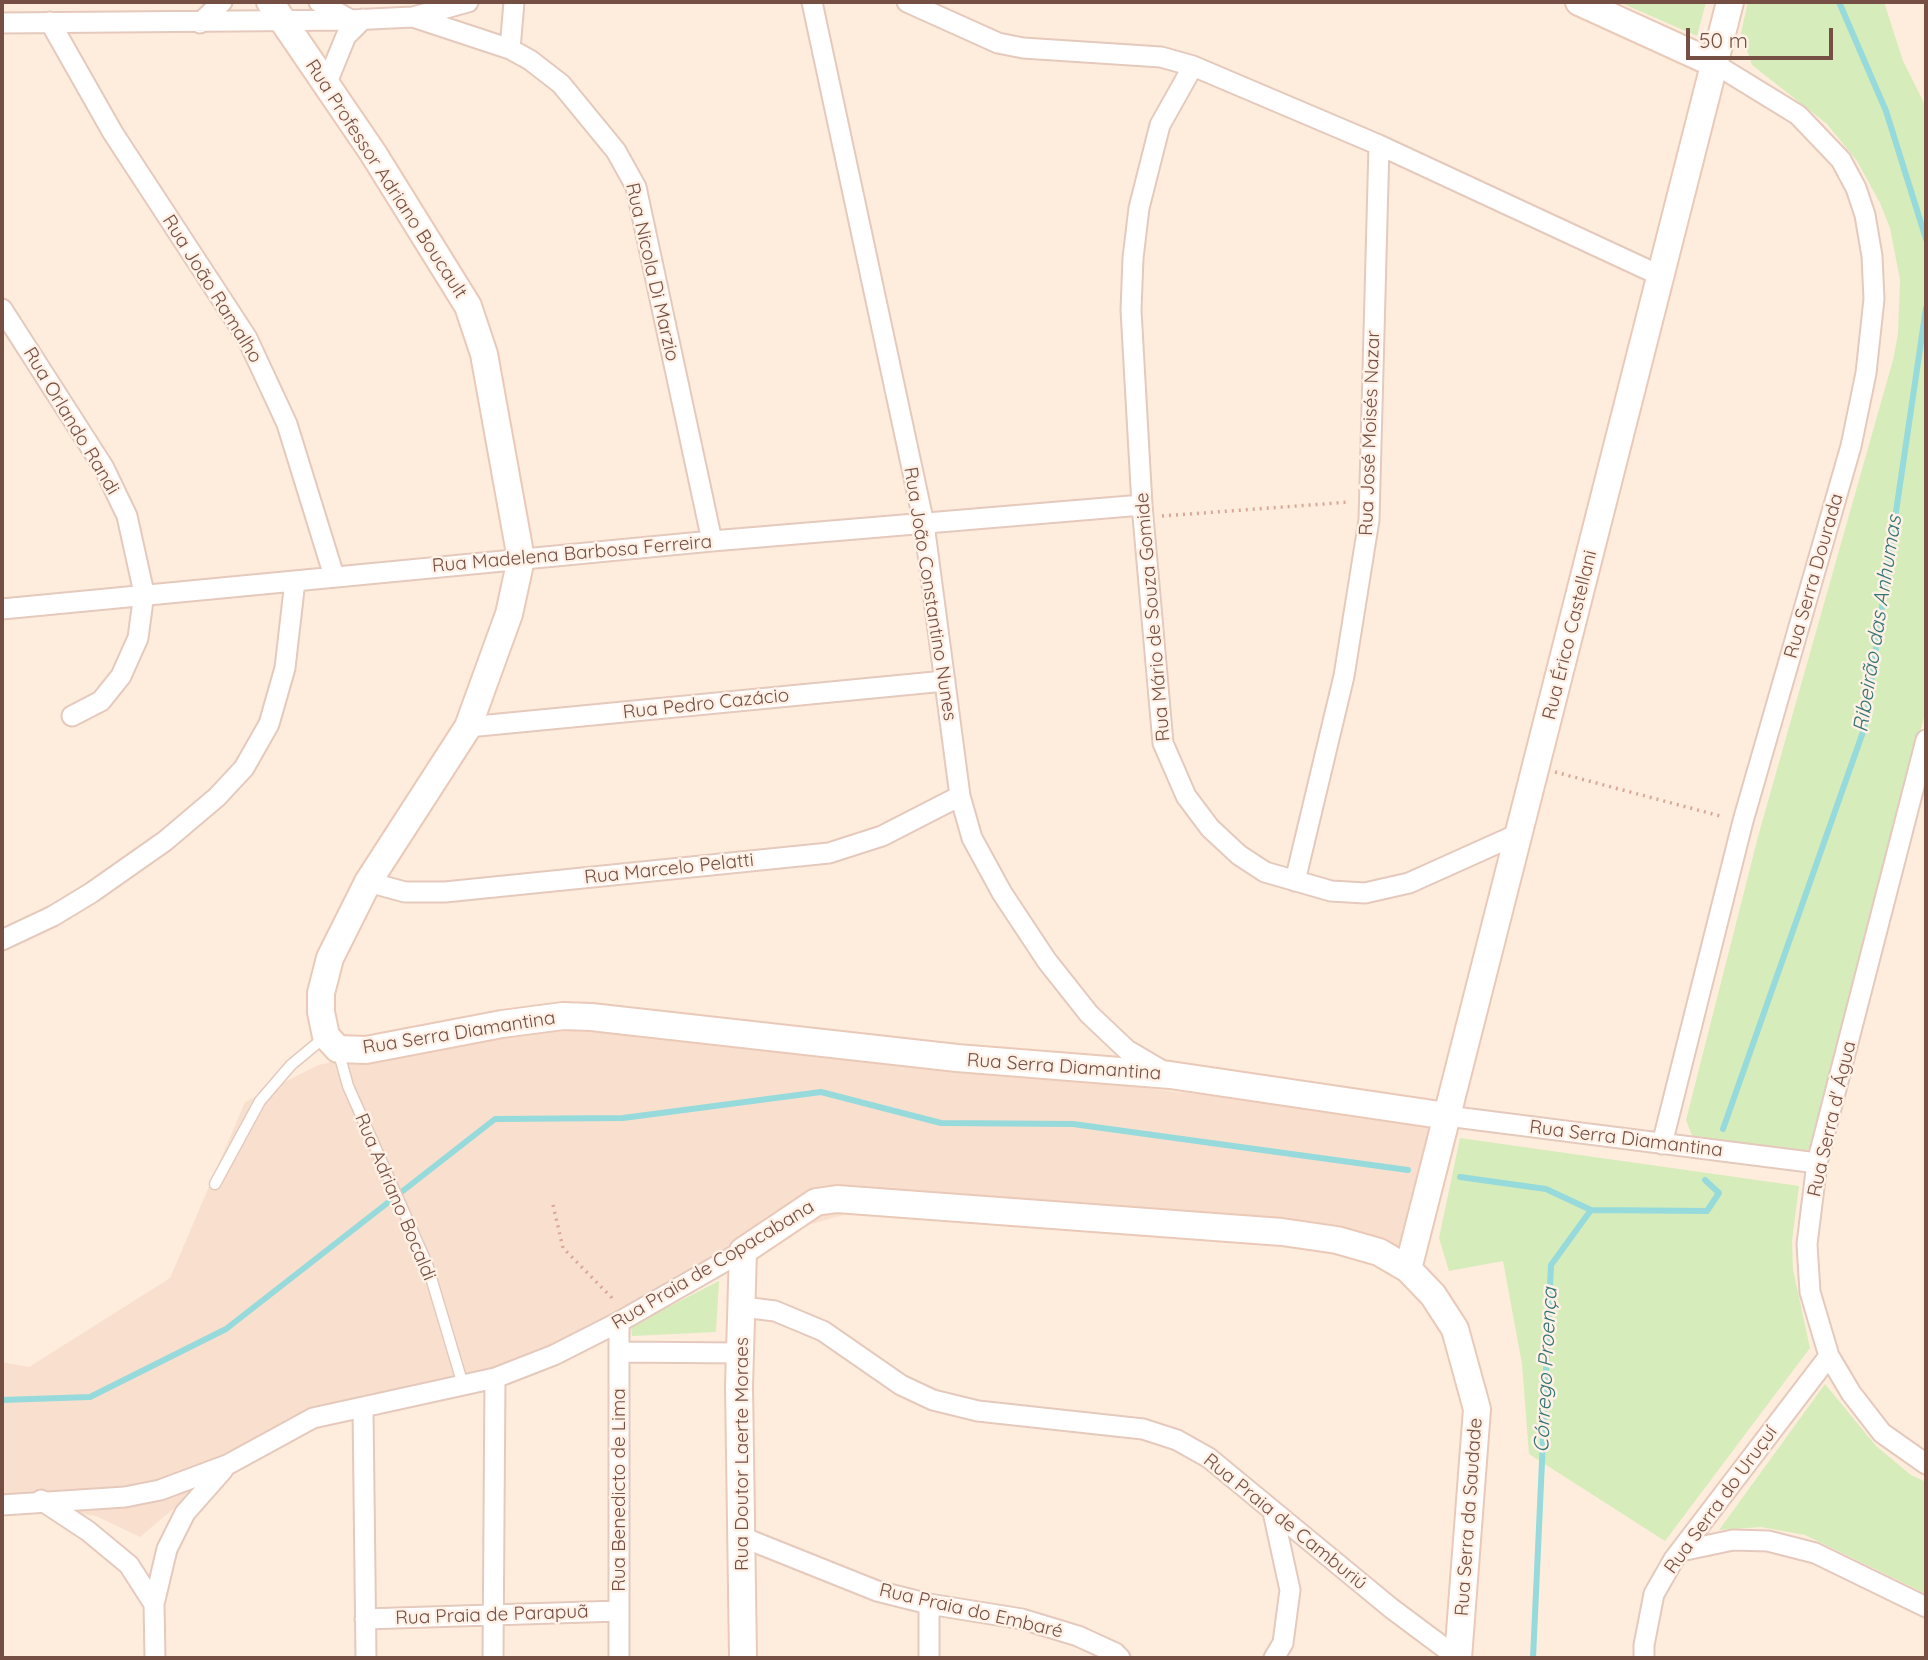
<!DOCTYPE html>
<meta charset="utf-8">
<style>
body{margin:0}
#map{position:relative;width:1928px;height:1660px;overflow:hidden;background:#feeddd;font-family:Quicksand,sans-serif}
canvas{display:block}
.frame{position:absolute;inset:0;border:4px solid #764f44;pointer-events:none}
.scale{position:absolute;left:1686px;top:28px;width:147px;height:32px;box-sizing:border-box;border:4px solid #764f44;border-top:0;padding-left:9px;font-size:21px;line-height:24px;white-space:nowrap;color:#764f44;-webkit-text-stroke:5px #fff1e5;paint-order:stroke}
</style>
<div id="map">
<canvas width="1928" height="1660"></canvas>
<div class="frame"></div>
<div class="scale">50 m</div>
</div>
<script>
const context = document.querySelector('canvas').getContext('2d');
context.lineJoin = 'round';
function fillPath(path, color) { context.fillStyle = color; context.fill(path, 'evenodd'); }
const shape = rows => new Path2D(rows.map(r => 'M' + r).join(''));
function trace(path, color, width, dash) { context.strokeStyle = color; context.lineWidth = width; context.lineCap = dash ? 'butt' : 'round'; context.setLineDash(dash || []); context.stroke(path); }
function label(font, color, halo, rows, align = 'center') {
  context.font = font + ' Quicksand,sans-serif'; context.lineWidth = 5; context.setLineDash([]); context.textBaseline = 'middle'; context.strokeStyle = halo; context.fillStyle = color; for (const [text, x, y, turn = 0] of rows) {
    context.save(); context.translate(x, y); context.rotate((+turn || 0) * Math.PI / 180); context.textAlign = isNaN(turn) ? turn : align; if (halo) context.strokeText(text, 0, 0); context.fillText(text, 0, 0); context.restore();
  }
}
const residential = shape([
 [550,1017,1438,1123,1405,1249,1279,1223,1022,1199,891,1202,746,1242,484,1382,411,1391,236,1456,140,1537,96,1516,2,1503,2,1362,29,1367,170,1278,245,1102,318,1065]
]);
const green = shape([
 [1619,2,1706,2,1697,36],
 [1748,2,1884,2,1903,61,1926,107,1926,709,1821,1128,1813,1146,1802,1154,1693,1138,1686,1120,1759,833,1893,360,1898,334,1900,280,1890,228,1880,203,1857,161,1827,124,1752,65,1741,33],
 [1460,1138,1799,1186,1792,1241,1793,1270,1810,1348,1665,1541,1529,1454,1522,1364,1503,1261,1449,1271,1439,1238],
 [719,1281,716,1332,632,1336,631,1326],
 [1825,1384,1876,1446,1911,1475,1926,1482,1926,1594,1805,1535,1761,1527,1719,1530]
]);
const stream = shape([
 [1839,2,1886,111,1926,239],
 [1723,1129,1864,729,1926,308],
 [1460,1177,1546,1189,1591,1210],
 [2,1400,90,1397,226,1329,495,1119,623,1118,821,1092,941,1123,1073,1124,1408,1170],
 [1533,1658,1551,1265,1591,1210,1707,1211,1719,1193,1705,1180]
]);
const path = shape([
 [1162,516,1350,502],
 [1555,772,1724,817],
 [553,1205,563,1248,611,1297,613,1303]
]);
const lane = shape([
 [338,1050,348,1086,427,1264,463,1385],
 [215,1184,260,1101,291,1065,326,1036]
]);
const street = shape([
 [319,2,349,19],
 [812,2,924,524,960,796,972,838,1002,893,1047,961,1089,1014,1127,1050,1166,1073],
 [907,2,998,43,1023,48,1161,57,1193,66,1379,145,1661,276],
 [413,17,510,49,530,60,561,84,616,151,636,187,712,541],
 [50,22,113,133,247,338,287,424,334,576],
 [2,23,350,20,413,17,468,2],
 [200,23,222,2],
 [510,49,514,2],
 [1193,66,1160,125,1139,208,1133,258,1131,310,1142,505,1163,743,1186,796,1210,828,1239,855,1265,872,1331,891,1365,893,1409,883,1518,834],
 [326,85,346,36,363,19],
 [2,309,104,468,127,516,144,593,138,638,121,676,101,701,72,716],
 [2,609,712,541,1142,505],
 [468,727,945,681],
 [1926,740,1817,1163,1807,1244,1810,1292,1829,1356,1851,1393,1882,1433,1926,1464],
 [1295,881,1344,676,1369,520,1379,145],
 [368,882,405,892,445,892,829,853,882,836,960,796],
 [2,940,53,916,91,893,165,841,217,797,244,768,269,724,285,668,295,581],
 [1447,1116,1817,1163],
 [1662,1144,1743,821,1851,446,1866,373,1874,299,1872,256,1865,215,1856,188,1841,160,1798,115,1715,64],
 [743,1307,775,1311,823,1331,901,1385,933,1400,978,1411,1143,1429,1177,1440,1209,1458,1391,1608,1458,1658],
 [619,1352,739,1353],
 [363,1407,366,1658],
 [41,1500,88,1531,129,1565,154,1604],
 [2,1505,125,1497,160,1490,227,1465,313,1418,495,1378,554,1355,619,1322,743,1251],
 [1273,1512,1290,1590,1283,1643,1274,1658],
 [742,1537,877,1591,929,1604,1022,1619,1078,1636,1115,1653,1120,1658],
 [1681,1551,1733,1540,1768,1541,1815,1553,1926,1607],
 [365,1619,619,1611],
 [155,1658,154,1604,167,1549,185,1513,223,1470],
 [493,1658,495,1378],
 [619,1658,619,1322],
 [929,1658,929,1604],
 [1644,1658,1644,1645,1654,1594,1674,1559,1829,1356]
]);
const secondary = shape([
 [270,2,373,153,468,306,484,354,521,559,509,614,468,727,368,882,330,958,321,993,321,1012,326,1036,338,1049,366,1050,502,1024,563,1016,591,1017,957,1058,1170,1075,1447,1116],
 [1579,2,1715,64],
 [1408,1269,1730,2],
 [743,1658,739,1386,743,1251,816,1202,837,1199,1282,1232,1337,1240,1379,1252,1408,1269,1433,1295,1455,1329,1477,1409,1458,1658]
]);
const streetNames = [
 ["Rua Professor Adriano Boucault",386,179,57],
 ["Rua Nicola Di Marzio",652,272,77],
 ["Rua João Ramalho",212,289,58],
 ["Rua Orlando Randi",71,421,59],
 ["Rua José Moisés Nazar",1370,433,-88],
 ["Rua Madelena Barbosa Ferreira",572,554,-5],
 ["Rua Serra Dourada",1814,576,-74],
 ["Rua João Constantino Nunes",930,594,81],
 ["Rua Mário de Souza Gomide",1153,617,-95],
 ["Rua Érico Castellani",1570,635,-76],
 ["Rua Pedro Cazácio",706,704,-6],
 ["Rua Marcelo Pelatti",669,869,-6],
 ["Rua Serra Diamantina",459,1033,-9],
 ["Rua Serra Diamantina",1064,1067,4],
 ["Rua Serra d' Água",1832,1119,-77],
 ["Rua Serra Diamantina",1626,1139,7],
 ["Rua Adriano Bocaldi",395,1197,67],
 ["Rua Praia de Copacabana",713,1265,-31],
 ["Rua Doutor Laerte Moraes",742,1454,-90],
 ["Rua Benedicto de Lima",619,1490,-90],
 ["Rua Serra do Uruçuí",1721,1500,-54],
 ["Rua Serra da Saudade",1469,1517,-86],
 ["Rua Praia de Camburiú",1285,1522,39],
 ["Rua Praia do Embaré",971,1611,13],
 ["Rua Praia de Parapuã",492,1615,-2]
];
const waterNames = [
 ["Ribeirão das Anhumas",1878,624,-81],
 ["Córrego Proença",1546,1370,-87]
];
fillPath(residential, '#f9e0ce');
fillPath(green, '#d6ecbb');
trace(stream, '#96dadc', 6);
trace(lane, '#e5c9bc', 13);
trace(street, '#e5c9bc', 23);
trace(secondary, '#eac9b8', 30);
trace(path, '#daa796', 3.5, [2, 5]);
trace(lane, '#fff', 10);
trace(street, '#fff', 19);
trace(secondary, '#fff', 26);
label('19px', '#764f44', '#fff1e5', streetNames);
label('italic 21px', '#347476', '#fff1e5', waterNames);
</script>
